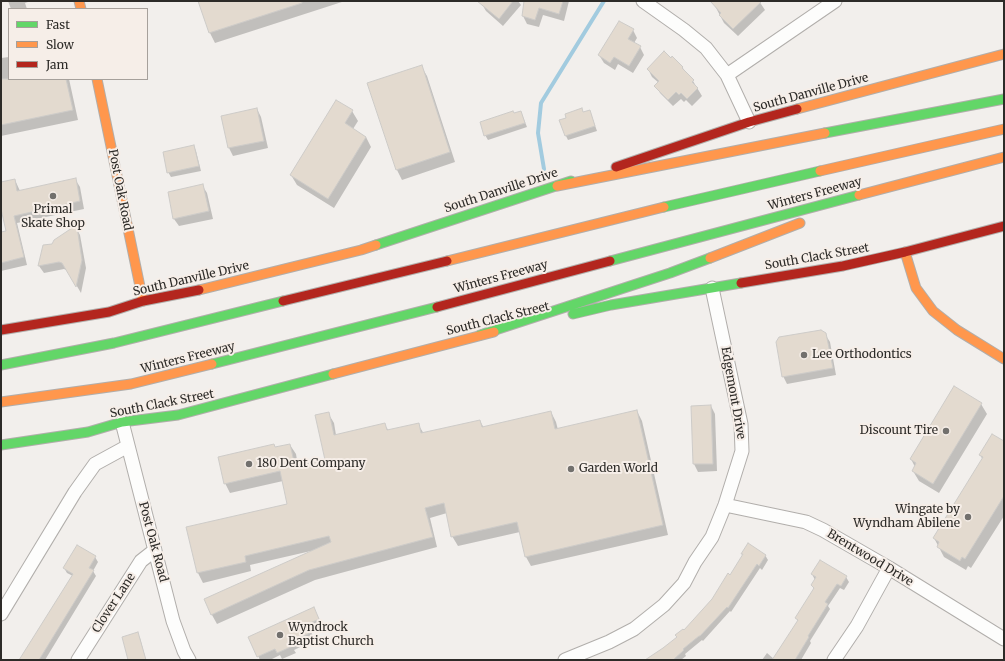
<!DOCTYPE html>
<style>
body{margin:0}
#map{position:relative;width:1005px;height:661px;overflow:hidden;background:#f2efec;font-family:Merriweather,serif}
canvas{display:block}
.frame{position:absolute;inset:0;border:2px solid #2d2b28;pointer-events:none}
.legend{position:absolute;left:8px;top:8px;width:140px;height:72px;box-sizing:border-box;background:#f6eee8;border:1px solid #a6a09b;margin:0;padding:5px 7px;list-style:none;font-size:12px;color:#2d2b28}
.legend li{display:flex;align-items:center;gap:8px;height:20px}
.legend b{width:20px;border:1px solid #a6a09b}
</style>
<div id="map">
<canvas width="1005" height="661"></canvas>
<div class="frame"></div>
<ul class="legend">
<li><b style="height:5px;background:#63d668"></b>Fast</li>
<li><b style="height:5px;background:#ff974d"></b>Slow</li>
<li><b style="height:5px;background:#b3261e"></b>Jam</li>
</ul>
</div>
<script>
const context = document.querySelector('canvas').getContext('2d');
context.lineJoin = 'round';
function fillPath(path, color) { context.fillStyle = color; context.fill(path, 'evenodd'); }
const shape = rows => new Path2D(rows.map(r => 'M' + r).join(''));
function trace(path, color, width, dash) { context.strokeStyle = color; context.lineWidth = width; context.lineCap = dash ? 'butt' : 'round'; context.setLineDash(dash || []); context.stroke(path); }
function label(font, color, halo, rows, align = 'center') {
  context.font = font + ' Merriweather,serif'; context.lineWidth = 4; context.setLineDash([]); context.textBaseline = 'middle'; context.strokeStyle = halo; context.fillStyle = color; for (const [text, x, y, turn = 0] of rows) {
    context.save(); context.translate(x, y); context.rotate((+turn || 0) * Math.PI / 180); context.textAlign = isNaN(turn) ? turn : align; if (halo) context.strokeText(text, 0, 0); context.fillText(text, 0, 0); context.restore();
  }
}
const shadow = shape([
 [8,1,31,1,25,3,27,9,11,9],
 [199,1,345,1,215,43,210,33],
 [480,1,518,1,521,5,503,26,486,11],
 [527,1,569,1,564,21,543,15,539,27,527,24,523,16],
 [720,1,759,1,765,10,738,36,724,23,715,6],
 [633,30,637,38,634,43,640,47,644,55,633,73,618,64,615,70,604,63,599,55],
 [9,57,9,79,69,79,78,120,1,136,1,58],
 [421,66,427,76,455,162,402,180,397,170],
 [682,67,693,81,702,96,692,106,686,100,684,102,681,99,673,106,660,93,656,86,659,83,652,77,648,69],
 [257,109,261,117,268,148,233,156,229,148,222,117],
 [352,111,358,121,353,129,366,137,371,147,334,208,297,185,291,175],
 [590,111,597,131,568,140,566,136,567,119],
 [521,112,527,127,488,140,485,135,514,114],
 [194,146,196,151,201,171,171,177,168,172],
 [75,179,80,187,84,209,17,223,27,265,1,271,1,233,7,232,1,204,1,183,15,180,20,191],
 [202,185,207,193,213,219,179,226,174,219,169,193],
 [76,228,80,235,86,268,81,293,68,271,64,269,44,273,39,266,44,246,53,244],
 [825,334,830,342,836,375,787,384,783,376],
 [981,404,987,414,939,493,919,481,913,471,915,467,911,459],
 [711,406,715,414,717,471,698,472,694,464],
 [637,411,642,421,668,535,531,566,526,557,520,532,458,546,452,536,447,513,430,518,437,547,315,580,217,624,212,615,205,600,311,552,311,551,250,565,251,571,203,583,198,573,188,528,288,504,283,481,230,493,225,483,275,448,290,445,296,454,298,466,326,460,328,413,334,423,336,435,384,424,389,431,418,424,424,434,480,421,484,428,551,412,556,422,558,430],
 [1004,443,1004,516,971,568,968,566,966,570,944,557,934,538,983,460,980,455],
 [78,546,95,557,98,562,93,571,96,576,45,660,21,660,73,576,67,573,64,568],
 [743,554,765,555,768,560,762,570,760,568,731,612,730,611,703,641,702,640,685,654,686,656,681,660,647,660,664,649,684,631,713,600,731,576,744,555],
 [812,574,846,577,849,582,844,590,840,588,828,606,830,609,810,641,811,643,801,660,762,660,767,653,774,659,798,621,796,618,814,590,812,585,815,580],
 [317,615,322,627,311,632,315,640,294,650,296,653,282,659,280,655,270,660,260,660,249,637],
 [137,634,140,638,146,660,129,660]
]);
const stream = shape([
 [544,169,538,133,541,103,604,1]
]);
const building = shape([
 [198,1,302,1,302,3,209,33,198,1],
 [477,1,513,1,499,19,477,1],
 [524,1,563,1,559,14,539,8,535,20,522,16,524,1],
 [710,1,762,1,733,29,719,15,721,13,710,1],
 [619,21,634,29,628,39,641,46,629,66,614,57,610,63,598,55,619,21],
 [664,51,671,58,672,56,683,67,682,68,694,80,692,82,698,88,687,99,681,93,679,95,676,92,668,100,654,86,659,81,647,69,664,51],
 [422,65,450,152,396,170,367,83,422,65],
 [1,79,66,79,73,110,1,125,1,79],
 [336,100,353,110,345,123,366,137,328,199,290,175,336,100],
 [257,108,264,141,228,148,221,116,257,108],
 [582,108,583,112,590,110,595,126,565,136,559,120,566,118,565,114,582,108],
 [513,111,514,113,521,111,525,123,484,136,480,122,513,111],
 [194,145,199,166,167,173,163,152,194,145],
 [76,178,80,201,14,216,24,257,1,263,1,232,6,231,1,209,1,182,15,179,17,191,76,178],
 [203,184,209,211,173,219,168,192,203,184],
 [75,226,75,227,77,227,82,260,76,287,62,263,59,262,38,266,43,245,52,244,54,240,75,226],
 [821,330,826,333,833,368,782,377,776,342,779,337,821,330],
 [954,386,982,403,933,484,912,471,916,463,910,459,954,386],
 [711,405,713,464,693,464,691,406,711,405],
 [637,410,663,525,525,557,517,522,451,537,444,503,425,508,433,537,309,570,211,615,204,599,331,542,329,536,245,556,246,562,197,573,186,527,287,504,280,471,224,484,218,457,274,444,275,447,290,444,295,466,325,460,315,415,329,412,334,435,385,423,387,430,419,423,421,433,480,420,482,427,551,411,555,429,637,410],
 [992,434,1004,441,1004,496,965,559,962,557,960,561,937,547,939,542,933,538,983,457,979,455,992,434],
 [748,543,766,555,759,566,757,564,728,608,727,607,700,636,699,636,683,649,684,650,673,660,645,660,663,648,677,637,675,635,683,629,684,630,712,599,728,573,730,575,743,554,741,554,748,543],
 [77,545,96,556,89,568,94,570,39,660,19,660,73,574,63,568,77,545],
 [820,560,847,576,841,586,837,584,825,602,828,604,808,636,809,637,795,660,772,660,798,620,795,618,814,588,811,585,816,577,811,574,820,560],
 [314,607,319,619,308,624,312,632,291,642,293,646,277,653,275,649,257,657,248,637,314,607],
 [138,632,146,660,128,660,122,637,138,632]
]);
const street = shape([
 [643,1,684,30,706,48,727,75,749,122],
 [727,75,835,1],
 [122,422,173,621,184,651,189,660],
 [725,505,806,522,823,530,889,568,1004,639],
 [1,614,75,492,95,464,128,446],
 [78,660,141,561,155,550],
 [565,660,609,642,634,629,664,605,684,583,695,562,712,537,725,505,742,451,741,424,712,288],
 [834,660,857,626,889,568]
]);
const fast = shape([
 [825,133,1004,99],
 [664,207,820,171],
 [376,245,571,181],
 [610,261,859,195],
 [573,314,611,305,741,283],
 [480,335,670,273,710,258],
 [212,364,437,307],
 [1,365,114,343,283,301],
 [1,445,88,432,122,422,178,415,333,374]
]);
const slow = shape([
 [79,1,81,9],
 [97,79,143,301],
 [797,109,1004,54],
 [820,171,1004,129],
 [557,186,825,133],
 [859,195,1004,157],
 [905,252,916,288,933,311,957,330,1004,359],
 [710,258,800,223],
 [447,261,664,207],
 [199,290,361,250,376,245],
 [333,374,494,332],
 [1,402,131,384,212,364]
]);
const jam = shape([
 [616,167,749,122,797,109],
 [741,283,843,266,905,252,1004,226],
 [283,301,447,261],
 [437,307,610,261],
 [1,330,109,312,143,301,199,290]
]);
const markers = [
 [53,196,4,"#72706d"],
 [804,355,4,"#72706d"],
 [946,431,4,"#72706d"],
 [249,464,4,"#72706d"],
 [571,469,4,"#72706d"],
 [968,517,4,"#72706d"],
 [280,635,4,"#72706d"]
];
const streetNames = [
 ["South Danville Drive",811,93,-15],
 ["Post Oak Road",120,190,79],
 ["South Danville Drive",501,191,-18],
 ["Winters Freeway",815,194,-15],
 ["South Clack Street",817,257,-10],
 ["Winters Freeway",501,277,-15],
 ["South Danville Drive",191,279,-13],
 ["South Clack Street",498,319,-14],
 ["Winters Freeway",188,358,-14],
 ["Edgemont Drive",733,393,80],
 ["South Clack Street",162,404,-11],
 ["Post Oak Road",153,542,75],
 ["Brentwood Drive",870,558,31],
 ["Clover Lane",114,603,-57]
];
const poiNames = [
 ["Primal",53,210,"center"],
 ["Skate Shop",53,224,"center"],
 ["Lee Orthodontics",812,355],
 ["Discount Tire",938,431,"right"],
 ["180 Dent Company",257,464],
 ["Garden World",579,469],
 ["Wingate by",960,510,"right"],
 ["Wyndham Abilene",960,524,"right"],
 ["Wyndrock",288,628],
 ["Baptist Church",288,642]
];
fillPath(shadow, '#0003');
trace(stream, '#a2cbdf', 4);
fillPath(building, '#e3dacf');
trace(building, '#cdcbc8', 1);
trace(street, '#b1aeab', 15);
trace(fast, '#b1aeab', 11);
trace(slow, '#b1aeab', 11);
trace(jam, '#b1aeab', 11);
trace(street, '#fdfdfc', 13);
trace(fast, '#63d668', 9);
trace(slow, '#ff974d', 9);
trace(jam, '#b3261e', 9);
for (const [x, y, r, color] of markers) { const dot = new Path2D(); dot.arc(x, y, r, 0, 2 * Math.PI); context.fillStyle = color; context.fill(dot); trace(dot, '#f6eee8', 1.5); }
label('12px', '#2d2b28', '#f6eee8', streetNames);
label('12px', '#2d2b28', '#f6eee8', poiNames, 'left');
</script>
